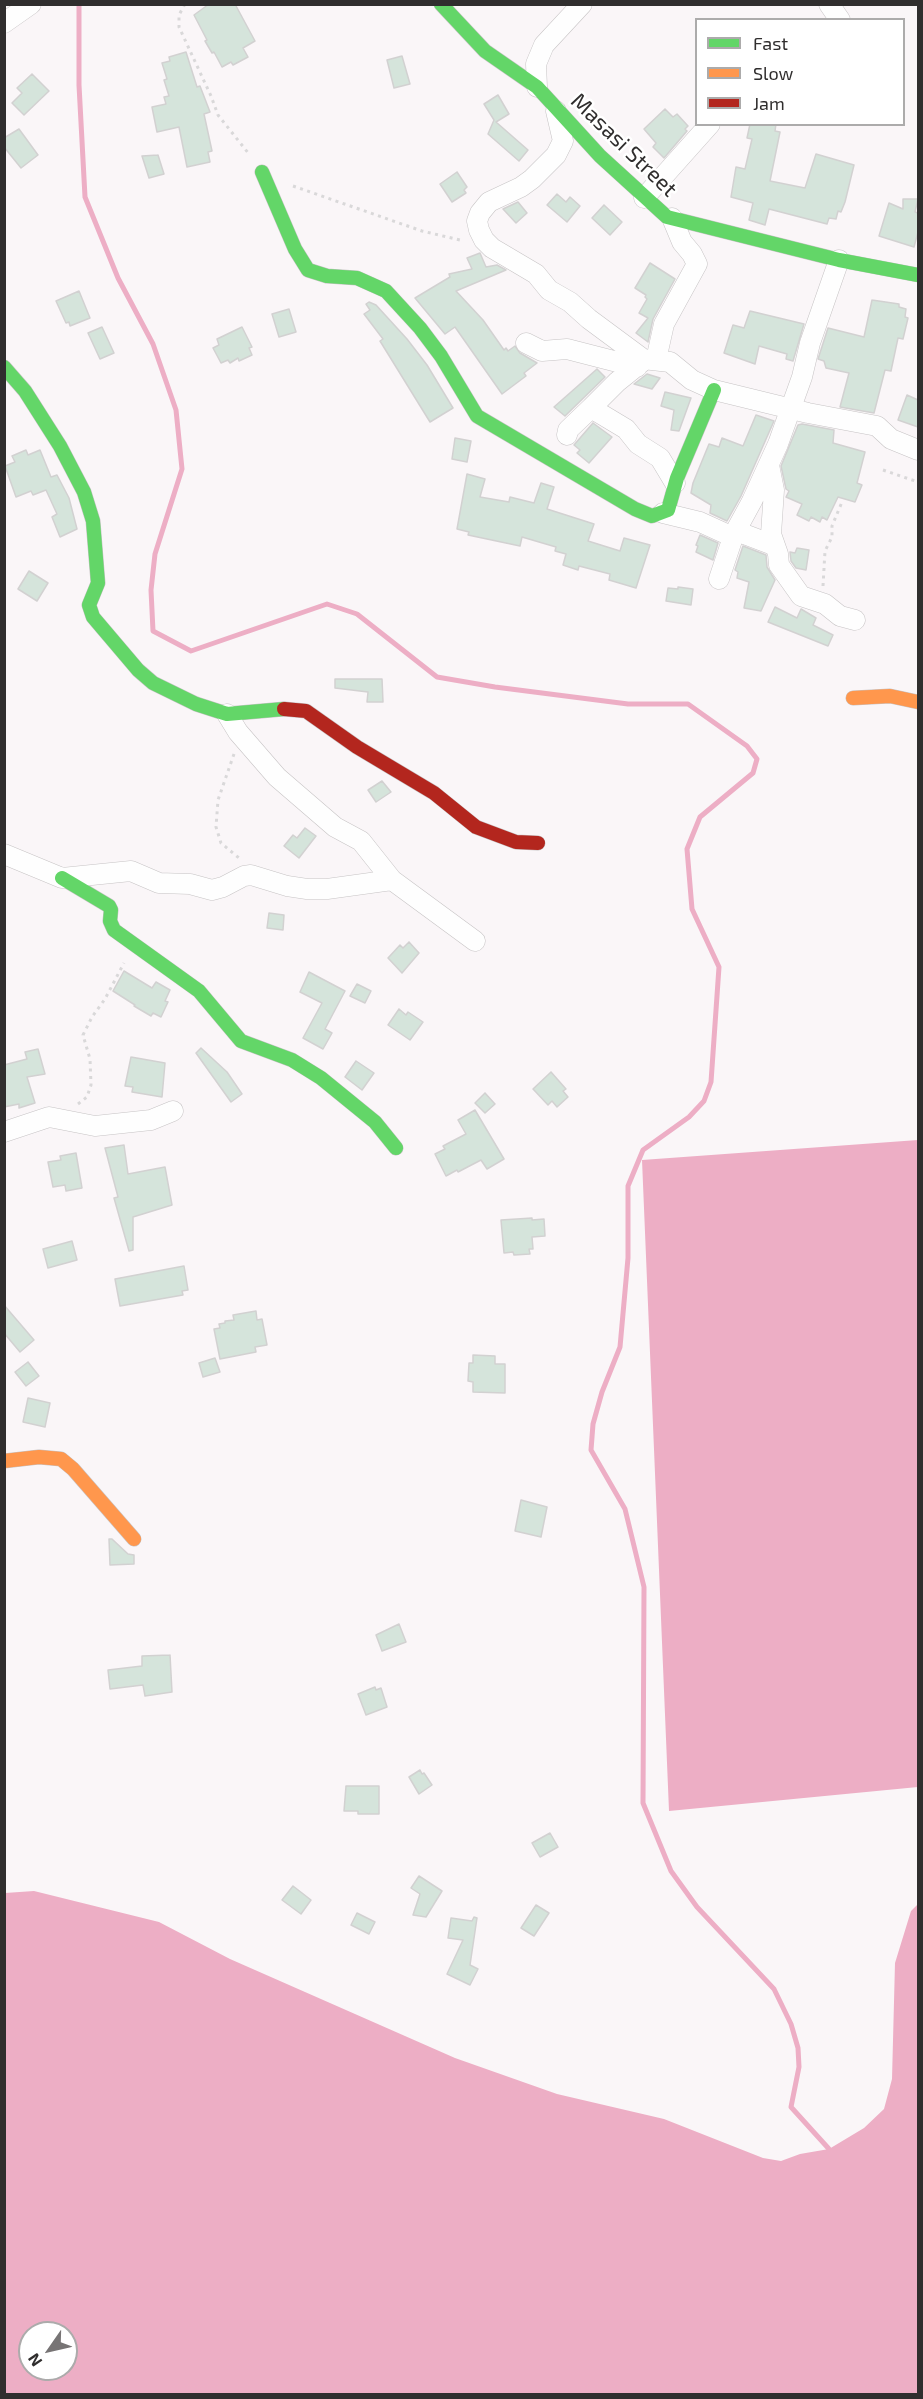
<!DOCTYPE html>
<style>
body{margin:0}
#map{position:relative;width:923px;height:2399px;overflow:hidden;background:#faf6f8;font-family:"Exo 2",sans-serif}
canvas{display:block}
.frame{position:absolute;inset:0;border:6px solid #302e2e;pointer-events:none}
.legend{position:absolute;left:695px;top:18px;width:210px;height:108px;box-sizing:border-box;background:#fff;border:2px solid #acabab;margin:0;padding:8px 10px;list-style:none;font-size:18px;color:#302e2e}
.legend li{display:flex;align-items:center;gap:12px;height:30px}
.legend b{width:30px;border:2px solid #acabab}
.north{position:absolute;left:18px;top:2321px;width:60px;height:60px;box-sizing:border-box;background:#fff;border:2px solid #acabab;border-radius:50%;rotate:236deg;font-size:16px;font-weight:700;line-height:24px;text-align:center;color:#302e2e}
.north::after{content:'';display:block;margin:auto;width:21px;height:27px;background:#777475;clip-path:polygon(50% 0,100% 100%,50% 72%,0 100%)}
</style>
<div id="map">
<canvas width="923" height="2399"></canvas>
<div class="frame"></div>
<ul class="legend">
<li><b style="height:8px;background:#63d668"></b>Fast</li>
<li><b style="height:8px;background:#ff974d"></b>Slow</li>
<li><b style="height:8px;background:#b3261e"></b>Jam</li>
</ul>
<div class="north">N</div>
</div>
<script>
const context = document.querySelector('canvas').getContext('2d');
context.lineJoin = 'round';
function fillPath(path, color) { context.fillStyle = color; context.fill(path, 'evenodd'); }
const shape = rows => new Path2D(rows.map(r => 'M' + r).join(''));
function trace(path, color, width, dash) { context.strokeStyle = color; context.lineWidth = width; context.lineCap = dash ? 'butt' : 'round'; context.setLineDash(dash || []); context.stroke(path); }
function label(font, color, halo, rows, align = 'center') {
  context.font = font + ' "Exo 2",sans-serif'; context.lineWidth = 5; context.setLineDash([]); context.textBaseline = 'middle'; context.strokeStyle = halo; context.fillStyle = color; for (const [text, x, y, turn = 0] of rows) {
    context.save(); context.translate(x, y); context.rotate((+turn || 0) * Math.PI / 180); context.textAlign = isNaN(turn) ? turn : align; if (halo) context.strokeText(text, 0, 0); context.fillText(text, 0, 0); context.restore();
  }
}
const water = shape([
 [918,1140,918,1787,669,1811,642,1160],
 [34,1891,159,1922,230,1959,455,2058,557,2094,664,2119,763,2158,781,2161,800,2154,829,2149,864,2128,884,2109,892,2079,895,1963,911,1911,918,1904,918,2394,5,2394,5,1893],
 [30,2333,66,2333,66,2369,30,2369]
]);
const stream = shape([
 [79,4,79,85,85,197,118,278,153,344,176,410,182,469,155,554,151,590,153,631,191,651,327,604,357,614,437,677,495,687,628,704,688,704,747,746,757,759,753,773,700,817,687,849,692,909,719,967,711,1082,704,1101,689,1117,643,1150,628,1186,628,1258,620,1347,602,1392,593,1424,591,1450,625,1509,644,1587,643,1803,671,1871,697,1907,774,1989,791,2024,798,2048,799,2067,791,2107,829,2149]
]);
const building = shape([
 [209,4,235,4,255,41,243,48,248,57,233,65,231,62,222,67,214,52,212,53,205,41,207,40,194,15,209,4],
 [186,52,197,87,200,86,210,112,204,114,212,151,208,152,210,162,187,167,179,127,157,132,152,107,166,104,164,97,169,96,164,80,167,79,162,63,170,61,169,57,186,52],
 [402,56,410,84,394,88,387,60,402,56],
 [32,74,49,91,24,115,12,103,22,93,17,88,32,74],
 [498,95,509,114,496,122,528,150,519,161,488,134,494,120,484,104,498,95],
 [665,109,673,117,677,114,688,126,685,129,687,131,664,158,653,147,656,143,644,129,665,109],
 [750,124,776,124,775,131,780,132,770,181,805,188,816,154,854,165,845,202,841,212,838,211,836,219,829,218,827,224,769,209,765,225,749,220,753,203,731,197,736,167,745,169,752,139,747,138,750,124],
 [19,129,38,155,21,168,4,147,4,138,19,129],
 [158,155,164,174,149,178,142,156,158,155],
 [457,172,467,187,464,190,466,193,452,202,440,184,457,172],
 [557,194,566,202,570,197,580,206,567,222,547,205,557,194],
 [903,199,918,199,915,212,918,213,918,232,914,247,879,236,889,203,903,209,903,199],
 [518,202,527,213,516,223,503,209,518,202],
 [604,205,622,222,610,235,592,218,604,205],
 [480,253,486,267,497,265,506,270,456,291,483,320,504,350,506,348,508,351,515,346,520,353,537,363,524,373,526,376,502,394,455,327,445,334,415,298,450,277,449,274,472,269,467,258,480,253],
 [650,263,675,279,653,319,648,342,636,333,648,318,639,313,647,299,645,297,646,295,635,288,650,263],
 [79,291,90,318,70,326,69,322,66,323,56,301,79,291],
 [872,300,899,304,899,307,906,309,905,317,908,318,903,339,898,338,891,371,885,370,874,413,840,407,849,373,826,368,824,361,818,359,828,328,864,337,872,300],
 [369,302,376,305,407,339,427,365,453,408,430,422,380,341,383,339,364,314,370,310,366,304,369,302],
 [289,309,296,332,279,337,272,314,289,309],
 [750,311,804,324,793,361,786,359,787,354,759,346,755,364,724,353,733,325,744,328,750,311],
 [102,327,114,353,100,359,88,333,102,327],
 [242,327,252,347,249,348,252,355,239,361,238,358,230,363,228,360,221,363,213,348,219,345,217,339,242,327],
 [597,369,605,377,565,416,554,407,597,369],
 [647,374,660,378,652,389,634,384,647,374],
 [665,392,691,398,679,431,671,430,674,410,661,406,665,392],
 [907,395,918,400,918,427,898,420,907,395],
 [756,415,774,421,741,496,727,521,710,513,711,505,691,493,693,483,709,444,719,447,722,438,743,446,756,415],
 [593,423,612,437,589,463,577,453,580,450,574,445,593,423],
 [802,424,834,430,833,443,865,452,857,483,862,485,855,502,838,497,827,520,822,517,820,522,811,517,809,521,797,515,802,504,786,497,789,491,786,489,781,466,798,425,802,424],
 [455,438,471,441,467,462,452,459,455,438],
 [26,450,28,455,40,450,51,477,57,475,69,498,77,529,60,537,52,517,57,514,46,490,33,495,31,491,16,497,5,466,15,462,12,456,26,450],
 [467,474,485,479,480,497,509,502,510,497,534,503,541,483,554,487,547,509,594,524,588,541,620,551,624,538,650,545,636,588,609,580,610,574,579,566,578,570,563,565,566,554,555,551,556,547,522,537,520,546,468,535,469,532,457,529,467,474],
 [700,535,718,543,713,560,696,552,698,546,696,545,700,535],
 [743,546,766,555,767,567,775,580,761,611,744,608,749,582,737,578,738,572,735,570,743,546],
 [797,548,809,550,806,570,796,568,791,561,790,552,795,553,797,548],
 [29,571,48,583,37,601,18,589,29,571],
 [678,587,693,589,691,605,666,601,668,588,678,589,678,587],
 [775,607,797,618,801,609,816,618,813,625,833,635,828,646,768,622,775,607],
 [335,679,382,679,383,702,367,702,368,692,335,688,335,679],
 [382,781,391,792,376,802,368,790,382,781],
 [305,828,316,836,299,858,284,846,293,835,297,838,305,828],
 [269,913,284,915,283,930,267,928,269,913],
 [409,942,419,953,402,973,388,958,400,945,403,948,409,942],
 [124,971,152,988,156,982,170,990,165,1001,168,1002,161,1017,153,1013,151,1016,134,1006,135,1005,113,991,124,971],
 [309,972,345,991,325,1029,332,1033,323,1049,303,1038,322,1003,300,992,309,972],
 [357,984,371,991,365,1003,350,996,357,984],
 [399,1009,406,1015,408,1012,423,1022,410,1040,388,1025,399,1009],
 [201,1048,227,1072,242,1094,231,1102,196,1053,201,1048],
 [38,1049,45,1074,27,1077,35,1103,19,1108,19,1104,4,1107,4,1065,27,1059,25,1052,38,1049],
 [131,1057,165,1063,162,1097,132,1092,133,1087,125,1086,131,1057],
 [356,1061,374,1073,362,1090,345,1077,356,1061],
 [551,1072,566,1089,563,1091,568,1097,557,1107,552,1101,548,1105,533,1089,551,1072],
 [485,1093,495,1104,485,1113,475,1103,485,1093],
 [475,1110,504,1159,487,1169,481,1160,458,1172,457,1170,446,1176,435,1154,445,1149,443,1146,466,1134,458,1120,475,1110],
 [124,1145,128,1174,165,1167,172,1205,133,1217,133,1250,129,1251,114,1198,118,1197,105,1148,124,1145],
 [76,1153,82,1188,66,1191,65,1185,53,1187,48,1162,61,1160,60,1156,76,1153],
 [532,1218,532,1220,544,1219,545,1236,532,1237,533,1249,529,1249,530,1254,514,1255,513,1252,504,1253,501,1220,532,1218],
 [72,1241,77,1260,48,1268,43,1249,72,1241],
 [184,1266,188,1290,182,1291,183,1295,120,1306,115,1279,184,1266],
 [4,1305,34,1340,20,1352,4,1333,4,1305],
 [256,1311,257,1320,262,1319,267,1345,255,1347,256,1352,220,1359,214,1329,220,1328,219,1324,225,1323,225,1321,234,1320,233,1315,256,1311],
 [473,1355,495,1356,495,1364,505,1364,505,1393,473,1392,473,1382,468,1381,469,1363,473,1363,473,1355],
 [215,1358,220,1372,203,1377,199,1363,215,1358],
 [28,1362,39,1376,26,1386,15,1372,28,1362],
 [28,1398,50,1403,45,1427,23,1422,28,1398],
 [521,1500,547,1507,541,1537,515,1531,521,1500],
 [109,1539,112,1539,128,1554,134,1555,134,1564,110,1565,109,1539],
 [399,1624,406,1642,382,1651,376,1635,399,1624],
 [170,1655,172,1692,145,1696,143,1685,110,1689,108,1670,142,1666,142,1656,170,1655],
 [375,1687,376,1690,381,1688,387,1707,366,1715,358,1694,375,1687],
 [420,1770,422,1774,424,1773,432,1785,419,1794,409,1777,420,1770],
 [346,1786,379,1786,379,1814,358,1814,358,1811,344,1811,346,1786],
 [550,1833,558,1847,540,1857,532,1843,550,1833],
 [419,1876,442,1891,426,1917,413,1915,420,1894,411,1888,419,1876],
 [293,1886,311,1900,301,1914,282,1900,293,1886],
 [536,1905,549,1913,534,1936,521,1928,536,1905],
 [357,1913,375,1922,369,1934,351,1925,357,1913],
 [474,1917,477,1918,470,1965,478,1969,470,1985,447,1974,463,1940,448,1938,451,1918,472,1921,474,1917]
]);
const path = shape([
 [185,4,179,15,179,27,211,96,218,115,249,154],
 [293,186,422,231,464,241],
 [883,470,918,482],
 [823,586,825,551,832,537,832,526,842,502],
 [234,754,218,800,216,827,221,843,239,858],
 [78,1104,87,1097,91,1085,90,1059,83,1035,92,1017,105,999,124,963]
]);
const street = shape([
 [829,4,840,20],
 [4,23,31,4],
 [537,87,536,64,544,45,582,4],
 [556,111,563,141,556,155,532,179,521,187,489,202,480,213,477,221,479,230,484,240,492,248,536,274,549,290,570,302,589,319,643,359,670,362,692,380,714,390,808,413,877,426,891,439,918,450],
 [644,198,710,124],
 [526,343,542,351,567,349,637,367],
 [656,360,664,324,697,264,692,254,682,242,672,218],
 [591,408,626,429,638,444,660,458,675,483],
 [567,435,568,430,591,408,617,382,643,361],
 [769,465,774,490,771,534,778,554,779,565,801,596,825,604,840,616,855,620],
 [663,513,700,522,733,537],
 [736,531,773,545],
 [719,579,734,534,752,501,778,444,802,377,810,343,839,260],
 [227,714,238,732,277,777,335,827,361,841,392,880],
 [4,854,62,878,131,871,159,883,190,884,212,890,223,887,244,876,251,875,287,886,307,889,327,889,392,880,475,941],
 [4,1132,49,1117,95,1126,151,1120,173,1111]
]);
const fast = shape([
 [441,4,485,51,537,87,600,156,667,217,839,260,918,275],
 [262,172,295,249,308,270,327,276,357,278,386,291,420,328,441,356,477,416,635,509,652,516,668,510,677,478,714,390],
 [4,367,25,391,60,446,84,492,93,521,98,583,89,605,93,617,138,670,153,683,196,704,227,714,284,709],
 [62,878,109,906,111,910,110,921,114,930,199,991,241,1041,292,1060,321,1078,375,1122,396,1148]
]);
const slow = shape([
 [853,698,890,696,918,702],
 [4,1461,39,1457,61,1459,73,1469,134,1539]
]);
const jam = shape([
 [284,709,306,711,357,747,434,793,476,827,516,842,538,843]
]);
const streetNames = [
 ["Masasi Street",624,145,44]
];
fillPath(water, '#edaec5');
trace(stream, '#edaec5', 5);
fillPath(building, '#d5e4db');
trace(building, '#d2d1d1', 1.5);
trace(street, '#c6c3c4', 21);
trace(fast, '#c6c3c4', 15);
trace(slow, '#c6c3c4', 15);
trace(jam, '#c6c3c4', 15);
trace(path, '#d9d8d9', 3, [3, 4.5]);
trace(street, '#fefefe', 20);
trace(fast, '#63d668', 14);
trace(slow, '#ff974d', 14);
trace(jam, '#b3261e', 14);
label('22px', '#302e2e', '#fff', streetNames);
</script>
